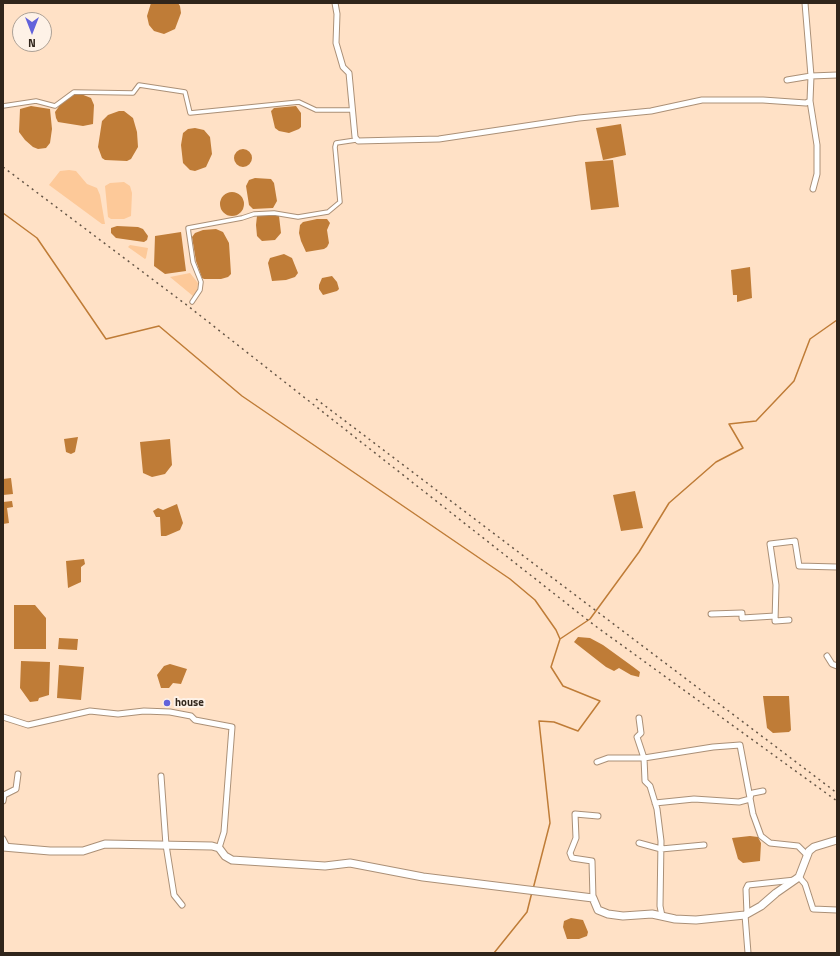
<!DOCTYPE html>
<style>
body{margin:0}
#map{position:relative;width:840px;height:956px;overflow:hidden;background:#ffe1c6;font-family:"Titillium Web",sans-serif}
canvas{display:block}
.frame{position:absolute;inset:0;border:4px solid #30251b;pointer-events:none}
.north{position:absolute;left:12px;top:12px;width:40px;height:40px;box-sizing:border-box;background:#fef2e7;border:1px solid #aca095;border-radius:50%;rotate:180deg;font-size:11px;font-weight:700;line-height:16px;text-align:center;color:#30251b}
.north::after{content:'';display:block;margin:auto;width:14px;height:18px;background:#6262db;clip-path:polygon(50% 0,100% 100%,50% 72%,0 100%)}
</style>
<div id="map">
<canvas width="840" height="956"></canvas>
<div class="frame"></div>
<div class="north">N</div>
</div>
<script>
const context = document.querySelector('canvas').getContext('2d');
context.lineJoin = 'round';
function fillPath(path, color) { context.fillStyle = color; context.fill(path, 'evenodd'); }
const shape = rows => new Path2D(rows.map(r => 'M' + r).join(''));
function trace(path, color, width, dash) { context.strokeStyle = color; context.lineWidth = width; context.lineCap = dash ? 'butt' : 'round'; context.setLineDash(dash || []); context.stroke(path); }
function label(font, color, halo, rows, align = 'center') {
  context.font = font + ' "Titillium Web",sans-serif'; context.lineWidth = 4; context.setLineDash([]); context.textBaseline = 'middle'; context.strokeStyle = halo; context.fillStyle = color; for (const [text, x, y, turn = 0] of rows) {
    context.save(); context.translate(x, y); context.rotate((+turn || 0) * Math.PI / 180); context.textAlign = isNaN(turn) ? turn : align; if (halo) context.strokeText(text, 0, 0); context.fillText(text, 0, 0); context.restore();
  }
}
const green = shape([
 [69,170,76,171,87,184,97,188,100,195,105,224,102,224,49,185,60,171],
 [124,182,130,186,132,193,131,216,124,219,111,219,108,217,105,186,110,183],
 [130,245,148,248,146,258,145,259,128,247],
 [190,273,198,283,197,291,193,296,170,277]
]);
const water = shape([
 [151,3,178,3,180,6,181,13,175,29,164,34,154,31,149,25,147,16],
 [81,94,91,98,94,105,93,124,83,126,58,122,56,118,55,112,60,105,73,95],
 [31,106,50,109,52,129,50,143,46,148,38,149,33,147,25,140,19,132,20,109],
 [296,106,301,113,301,127,299,129,289,133,279,131,275,128,271,111,274,108],
 [119,111,124,111,133,118,137,132,138,147,131,159,127,161,105,160,102,158,98,147,102,121,108,115],
 [621,124,626,155,603,160,596,128],
 [195,128,204,130,210,137,212,154,206,167,195,171,190,170,183,163,181,145,183,133,188,129],
 '234 158a9 9 0 1 1 18 0a9 9 0 1 1-18 0Z',
 [613,160,619,207,591,210,585,162],
 [255,178,271,179,274,183,277,201,273,208,253,209,249,205,246,186,249,180],
 '220 204a12 12 0 1 1 24 0a12 12 0 1 1-24 0Z',
 [271,215,279,216,281,233,275,240,262,241,257,236,256,225,257,216],
 [317,219,327,219,330,223,327,230,329,243,327,247,324,249,306,252,301,241,299,233,300,225,303,222],
 [117,226,138,227,143,229,148,236,147,240,144,242,116,238,111,233,111,228],
 [216,229,223,232,229,243,231,274,228,277,221,279,204,279,202,278,196,261,192,237,195,233,203,230],
 [181,232,186,271,165,274,154,266,155,236],
 [284,254,292,258,298,273,295,277,286,280,272,281,268,263,270,258],
 [750,267,752,298,737,302,737,295,733,295,731,270],
 [332,276,337,282,339,289,337,291,323,295,319,289,319,285,322,278],
 [78,437,75,452,71,454,66,452,64,439],
 [170,439,172,465,165,474,152,477,143,473,140,442],
 [11,478,13,494,3,495,3,479],
 [635,491,643,528,621,531,613,495],
 [12,501,13,507,7,508,9,523,3,524,3,502],
 [177,504,183,523,180,530,166,536,161,536,160,517,156,517,153,511,158,508,163,510],
 [84,559,85,564,81,567,81,582,68,588,66,561],
 [14,605,35,605,46,618,46,649,14,649],
 [578,637,590,638,603,645,632,666,640,672,639,677,631,675,619,668,614,671,606,667,574,642],
 [59,638,78,639,77,650,58,649],
 [21,661,50,662,49,695,39,698,38,701,30,702,20,688],
 [170,664,187,669,181,684,173,683,169,688,161,688,157,675,164,666],
 [59,665,84,667,81,700,57,698],
 [763,696,789,696,791,730,789,732,773,733,767,728],
 [750,836,758,837,761,843,760,861,743,863,738,859,732,838],
 [571,918,583,920,588,932,587,936,579,939,567,939,563,927,564,921]
]);
const stream = shape([
 [3,213,37,238,106,339,159,326,242,396,510,579,535,600,556,630,560,639],
 [533,889,550,823,539,721,554,722,578,731,600,701,563,686,551,667,560,639,590,619,639,552,669,503,716,462,743,448,729,424,756,421,794,381,810,339,837,320],
 [494,953,527,912,532,892]
]);
const pedestrian = shape([
 [3,106,36,101,55,106,74,92,133,93,139,85,185,92,190,113,299,102,316,110,352,110],
 [192,302,200,290,201,282,193,262,188,228,242,218,254,214,274,213,298,217,328,212,340,202,335,147,336,143,356,140]
]);
const minor = shape([
 [335,3,337,14,336,43,343,67,349,73,355,137,358,141,439,139,579,118,651,111,702,100,763,100,806,103,810,101,811,76,837,75],
 [787,80,811,76,805,3],
 [810,101,817,145,817,174,813,189],
 [711,614,742,613,742,618,775,616],
 [789,620,775,621,776,585,770,544,795,541,799,566,837,567],
 [827,656,832,664,837,666],
 [3,717,28,725,90,711,118,714,144,711,170,712,191,716,195,720,232,727,224,832,219,848],
 [639,718,641,733,637,737,644,758,645,781,650,786,657,809,661,841,660,906,662,916],
 [597,762,608,758,644,758,713,747,740,745,753,814,761,836,770,843,798,846,806,854],
 [161,776,166,845,174,895,182,905],
 [3,801,4,795,16,789,18,774],
 [655,803,694,799,739,802,750,799,751,794,753,793,763,791],
 [3,839,7,847],
 [639,843,661,849,704,845],
 [799,877,805,884,813,909,837,910],
 [593,898,592,861,572,858,570,853,576,838,575,814,598,816],
 [747,914,746,889,748,885,795,880],
 [745,915,748,953]
]);
const secondary = shape([
 [3,847,50,851,83,851,105,844,212,846,219,848,225,856,232,860,325,866,350,863,423,877,593,898,598,910,608,914,623,916,652,914,675,919,696,920,745,915,761,906,776,893,799,877,809,851,814,847,837,840]
]);
const rail = shape([
 [3,167,188,306,594,625,837,801],
 [316,399,837,793]
]);
const markers = [
 [167,703,4,"#6262db"]
];
const poiNames = [
 ["house",175,703]
];
fillPath(green, '#fdc999');
fillPath(water, '#bf7c37');
trace(stream, '#bf7c37', 1.5);
trace(pedestrian, '#ab9077', 5.5);
trace(minor, '#ab9077', 7);
trace(secondary, '#ab9077', 9);
trace(pedestrian, '#fff', 3.5);
trace(minor, '#fff', 5);
trace(secondary, '#fff', 7);
trace(rail, '#675748', 1.5, [2, 4]);
for (const [x, y, r, color] of markers) { const dot = new Path2D(); dot.arc(x, y, r, 0, 2 * Math.PI); context.fillStyle = color; context.fill(dot); trace(dot, '#fef2e7', 1.5); }
label('bold 11px', '#30251b', '#fef2e7', poiNames, 'left');
</script>
